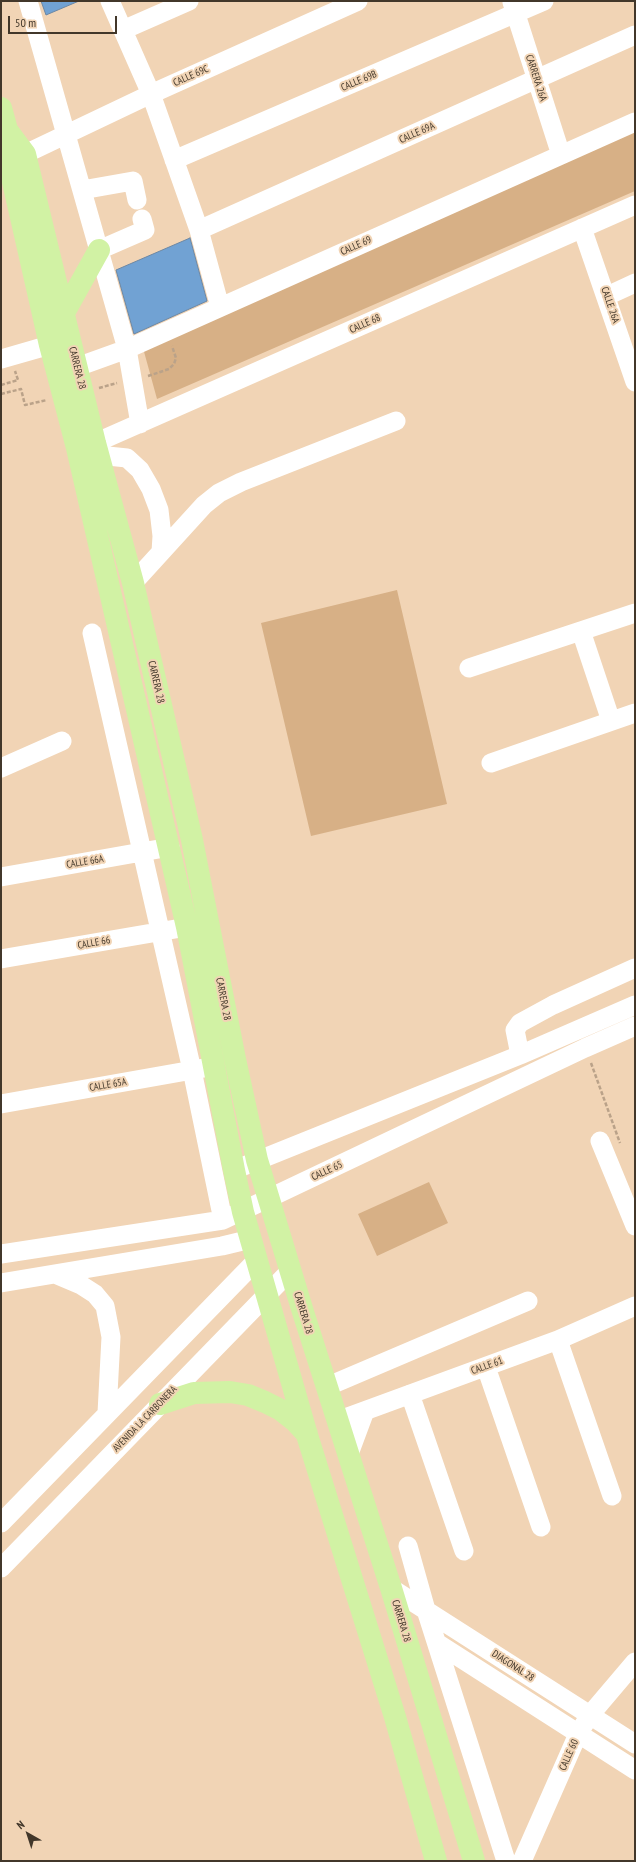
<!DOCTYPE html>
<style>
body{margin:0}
#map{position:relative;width:636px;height:1862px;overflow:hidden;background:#f1d4b5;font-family:"PT Sans Narrow",sans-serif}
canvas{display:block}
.frame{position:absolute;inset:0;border:2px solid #42372a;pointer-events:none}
.north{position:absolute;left:8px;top:1814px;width:40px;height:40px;-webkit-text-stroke:3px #f1d4b5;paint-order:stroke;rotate:321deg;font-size:11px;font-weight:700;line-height:16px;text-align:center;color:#42372a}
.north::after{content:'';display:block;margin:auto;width:14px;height:18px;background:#42372a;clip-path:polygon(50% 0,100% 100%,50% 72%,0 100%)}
.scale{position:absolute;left:8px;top:16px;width:109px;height:18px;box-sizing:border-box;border:2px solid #42372a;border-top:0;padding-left:5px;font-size:12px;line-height:14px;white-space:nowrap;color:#42372a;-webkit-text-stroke:3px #f1d4b5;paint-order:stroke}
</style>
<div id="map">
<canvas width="636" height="1862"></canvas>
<div class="frame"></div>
<div class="north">N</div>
<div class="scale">50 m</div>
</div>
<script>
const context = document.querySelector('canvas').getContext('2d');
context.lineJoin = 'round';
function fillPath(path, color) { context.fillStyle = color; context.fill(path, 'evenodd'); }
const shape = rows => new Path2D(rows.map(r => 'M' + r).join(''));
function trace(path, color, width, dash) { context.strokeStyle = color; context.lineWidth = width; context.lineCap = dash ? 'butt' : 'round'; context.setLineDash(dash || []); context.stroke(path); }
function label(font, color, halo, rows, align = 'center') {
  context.font = font + ' "PT Sans Narrow",sans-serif'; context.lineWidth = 4; context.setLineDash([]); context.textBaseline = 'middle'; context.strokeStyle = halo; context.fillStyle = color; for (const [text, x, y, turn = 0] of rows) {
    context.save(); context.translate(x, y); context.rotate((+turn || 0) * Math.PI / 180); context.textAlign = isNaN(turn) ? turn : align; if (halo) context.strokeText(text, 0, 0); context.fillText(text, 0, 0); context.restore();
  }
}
const green = shape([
 [635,131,635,191,157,399,143,348],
 [397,590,447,804,311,836,261,623],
 [429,1182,448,1223,377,1256,358,1214]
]);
const building = shape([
 [41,1,79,1,46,15,41,1],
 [190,238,207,301,134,334,116,270,190,238]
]);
const path = shape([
 [148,376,169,369,174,364,176,358,172,346],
 [1,385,18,380,15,371],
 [99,388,117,383],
 [1,394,21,389,25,405,47,400],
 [591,1063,620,1143]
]);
const minor = shape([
 [28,1,127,349,140,424],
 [110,1,151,94,199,230,220,307],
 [512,2,561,155],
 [123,30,189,1],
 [25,154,151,94,358,1],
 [174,160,544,1],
 [82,190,133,181,137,200],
 [582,228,635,382],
 [199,230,635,35],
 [99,250,145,230,142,219],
 [607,296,635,283],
 [1,359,50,345],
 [77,367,127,349,635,122],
 [95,443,635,205],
 [98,455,127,458,140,470,151,489,159,510,162,536,161,552],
 [133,583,204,505,219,493,241,482,396,421],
 [581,631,611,721],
 [92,633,192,1070,223,1220],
 [469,668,635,613],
 [491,763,635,713],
 [1,768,62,741],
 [1,877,170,847],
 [1,959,187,927],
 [520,1055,515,1030,520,1023,553,1005,635,968],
 [1,1104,204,1068],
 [600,1141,635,1226],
 [234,1170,520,1055,635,1005],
 [1,1254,223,1220,585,1048,635,1026],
 [55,1274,81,1285,95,1294,105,1306,111,1337,107,1413],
 [1,1283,222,1246,251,1239],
 [558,1340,612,1496],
 [486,1367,541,1527],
 [326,1387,528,1301],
 [410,1394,464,1551],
 [337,1421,558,1340,635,1306],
 [349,1454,365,1411],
 [1,1523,257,1260],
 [408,1546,426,1610,506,1861],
 [1,1568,290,1271],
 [391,1588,635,1744],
 [437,1643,635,1770],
 [522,1861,578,1734,590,1715,635,1662]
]);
const major = shape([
 [1,108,7,130,8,160,50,345,77,448,187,927,234,1170,243,1212,307,1435,395,1717,436,1861],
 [7,130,25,154,95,443,133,583,192,840,235,1059,257,1160,303,1312,391,1588,474,1861],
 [64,313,99,250],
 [160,1404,194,1393,230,1392,248,1395,265,1402,281,1410,295,1421,307,1434]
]);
const streetNames = [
 ["CALLE 69C",191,76,-24],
 ["CARRERA 26A",536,78,72],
 ["CALLE 69B",359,81,-23],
 ["CALLE 69A",417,133,-24],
 ["CALLE 69",356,246,-24],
 ["CALLE 26A",610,305,71],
 ["CALLE 68",365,324,-24],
 ["CARRERA 28",77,368,76],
 ["CARRERA 28",156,682,77],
 ["CALLE 66A",85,862,-10],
 ["CALLE 66",94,943,-10],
 ["CARRERA 28",223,999,79],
 ["CALLE 65A",108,1085,-10],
 ["CALLE 65",327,1171,-25],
 ["CARRERA 28",303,1313,73],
 ["CALLE 61",487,1366,-20],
 ["AVENIDA LA CARBONERA",145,1419,-46],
 ["CARRERA 28",401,1621,73],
 ["DIAGONAL 28",513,1666,33],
 ["CALLE 60",569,1755,-66]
];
fillPath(green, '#d7b086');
fillPath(building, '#71a2d3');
trace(building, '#6c87a3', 1);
trace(path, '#baa289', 2.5, [4, 2]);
trace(minor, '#fff', 19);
trace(major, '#d1f2a4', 22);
label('10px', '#42372a', '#f1d4b5', streetNames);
</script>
